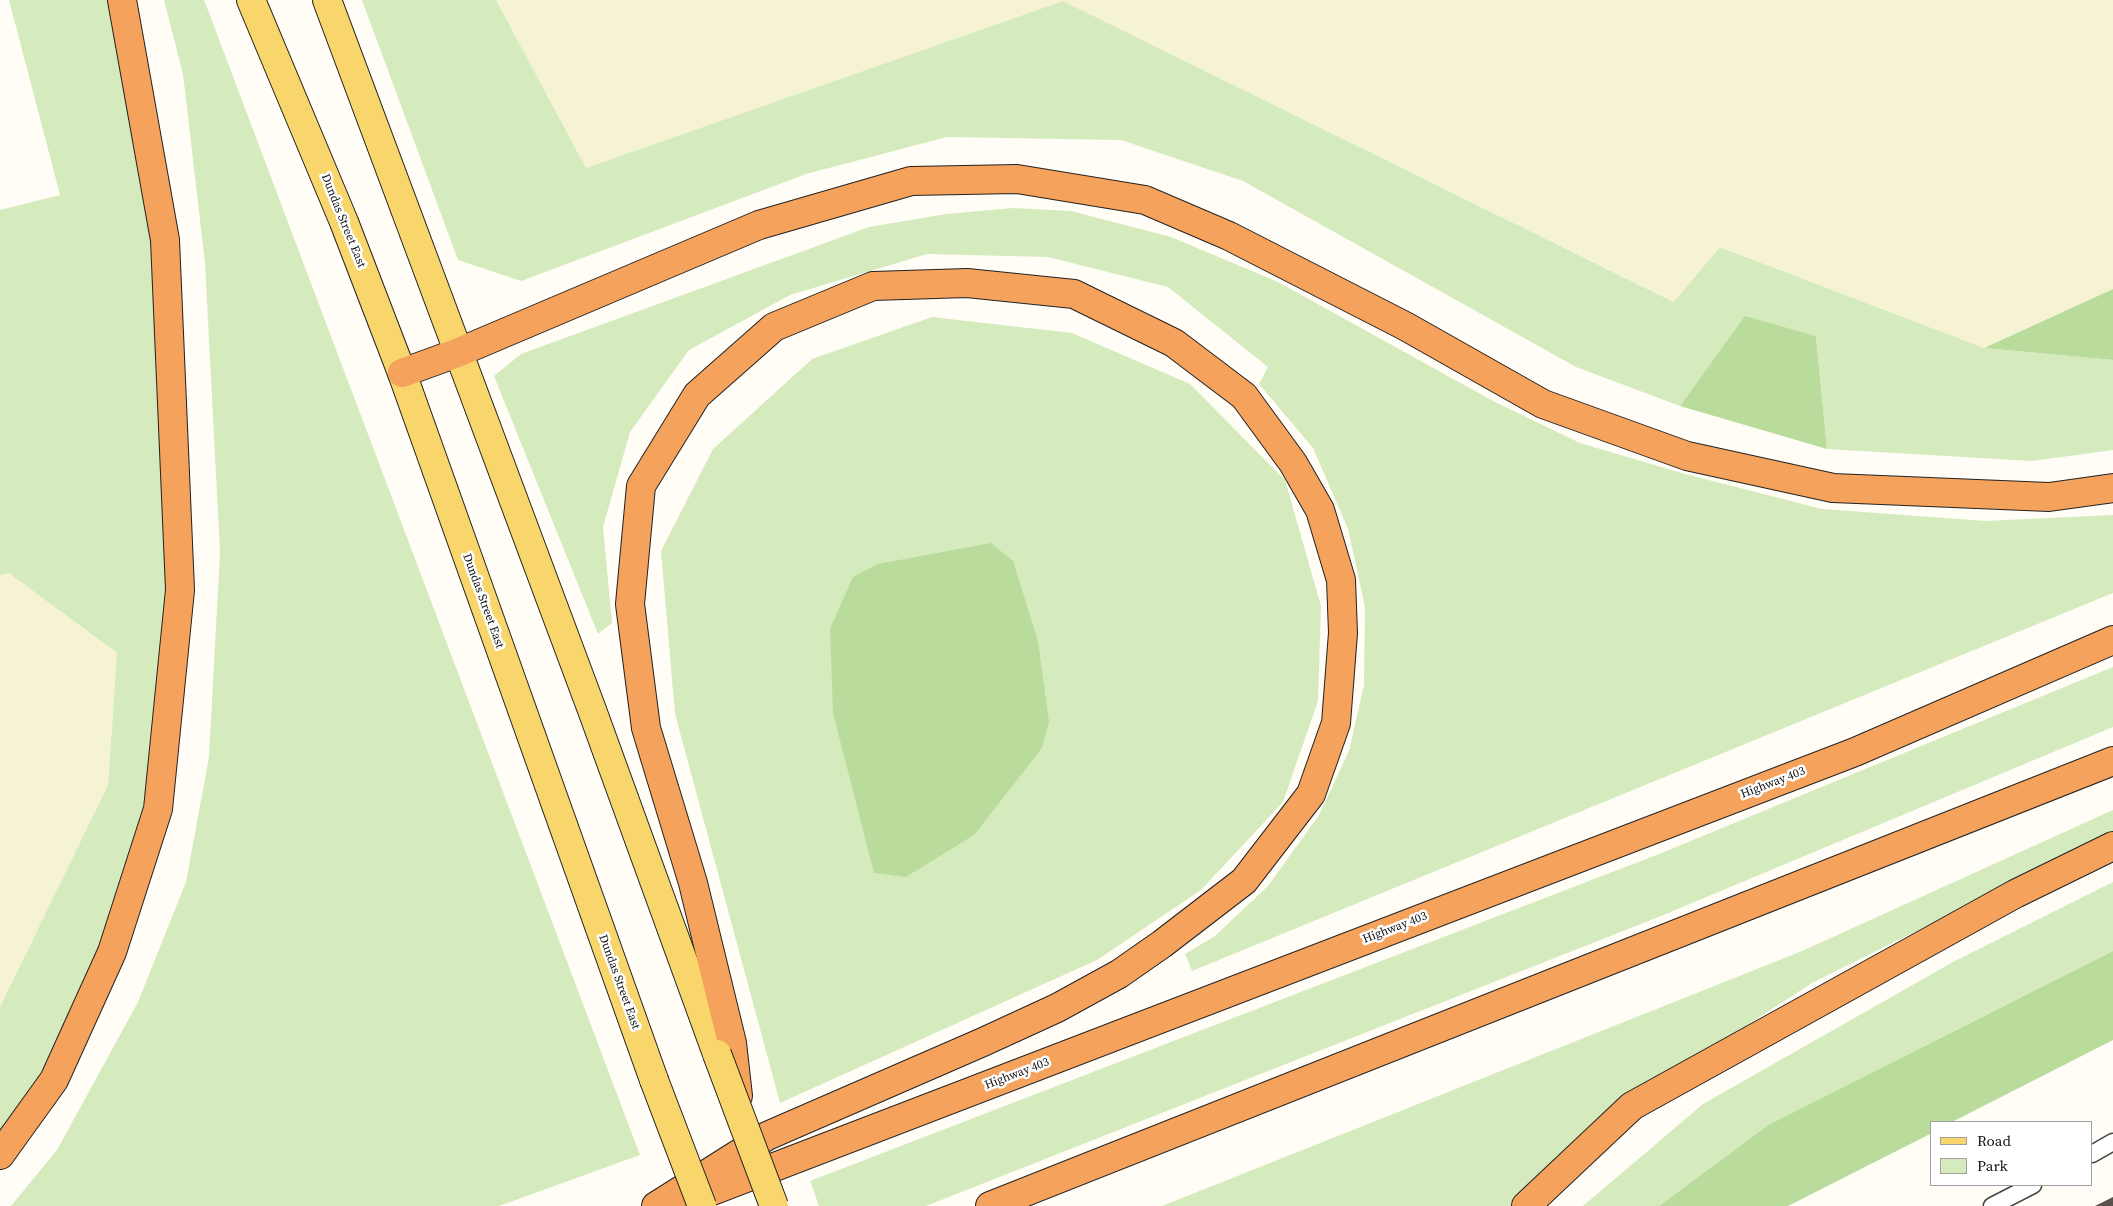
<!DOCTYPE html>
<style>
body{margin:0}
#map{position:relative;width:2113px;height:1206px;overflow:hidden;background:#fffdf5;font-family:"Source Serif 4",serif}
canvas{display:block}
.legend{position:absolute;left:1930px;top:1121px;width:162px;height:65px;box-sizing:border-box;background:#fff;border:1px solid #a0a0a0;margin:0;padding:6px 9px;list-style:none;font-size:15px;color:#111}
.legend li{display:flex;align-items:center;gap:10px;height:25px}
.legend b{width:25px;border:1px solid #a0a0a0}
</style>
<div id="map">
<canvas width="2113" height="1206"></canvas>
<ul class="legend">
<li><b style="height:6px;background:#f9d66b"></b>Road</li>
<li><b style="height:14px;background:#d5ebbd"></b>Park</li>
</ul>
</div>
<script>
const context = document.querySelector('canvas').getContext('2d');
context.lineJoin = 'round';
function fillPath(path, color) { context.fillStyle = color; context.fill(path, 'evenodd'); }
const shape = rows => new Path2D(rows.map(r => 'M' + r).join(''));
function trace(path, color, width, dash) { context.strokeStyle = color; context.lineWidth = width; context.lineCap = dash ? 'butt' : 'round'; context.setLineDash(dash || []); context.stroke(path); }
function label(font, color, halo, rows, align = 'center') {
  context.font = font + ' "Source Serif 4",serif'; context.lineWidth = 5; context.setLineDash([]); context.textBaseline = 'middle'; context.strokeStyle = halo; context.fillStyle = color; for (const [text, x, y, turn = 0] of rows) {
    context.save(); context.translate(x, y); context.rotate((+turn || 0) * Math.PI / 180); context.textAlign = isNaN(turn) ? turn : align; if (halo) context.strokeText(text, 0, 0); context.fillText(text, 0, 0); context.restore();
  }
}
const farmland = shape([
 [496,0,2113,0,2113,289,1984,348,1721,247,1675,302,1063,1,586,168],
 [9,572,117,653,108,785,0,1007,0,575]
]);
const green = shape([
 [9,0,123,0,158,247,170,681,146,848,100,982,0,1150,0,1007,108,785,117,653,9,573,0,575,0,210,60,195],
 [164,0,204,0,206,5,640,1155,499,1206,11,1206,57,1150,138,1002,186,882,209,757,220,552,205,263,183,74],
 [362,0,496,0,586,168,1063,1,1674,302,1720,247,1984,348,2113,360,2113,450,2032,461,1827,449,1816,336,1745,317,1680,406,1576,367,1243,181,1121,140,947,137,806,174,521,281,458,260],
 [1013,208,1071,211,1171,237,1278,282,1493,401,1580,443,1685,474,1822,509,1986,521,2113,515,2113,593,1192,971,1185,954,1215,936,1268,886,1319,815,1349,751,1364,685,1365,607,1348,529,1313,448,1259,384,1268,367,1168,287,1048,257,927,254,790,295,689,350,630,432,603,527,612,623,598,634,494,376,521,354,869,227,946,214],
 [932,317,1072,333,1190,384,1285,480,1321,606,1318,701,1283,802,1201,890,1097,960,780,1103,675,714,661,551,713,449,812,359],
 [2113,667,2113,727,1661,916,926,1206,819,1206,810,1181,1659,854],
 [2113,810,2113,833,1812,983,1630,1101,1515,1206,1162,1206,1802,951],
 [2113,882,2113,951,1768,1125,1659,1206,1583,1206,1703,1104,1953,962]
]);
const forest = shape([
 [2113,289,2113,360,1984,348],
 [1745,316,1816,336,1827,449,1680,406],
 [991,543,1013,561,1038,641,1049,722,1042,748,974,835,906,877,874,873,833,713,830,629,853,577,878,564],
 [2113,951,2113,1040,1952,1122,1932,1122,1932,1133,1788,1206,1659,1206,1768,1125]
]);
const building = shape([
 [2113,1197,2113,1206,2095,1206]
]);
const lane = shape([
 [2092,1154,2113,1142],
 [1992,1206,2033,1185]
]);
const primary = shape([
 [251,0,344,222,402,373,654,1080],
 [327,0,592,710,717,1054]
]);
const highway = shape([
 [402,373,457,353,759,225,911,181,1017,179,1145,200,1229,236,1405,326,1543,404,1687,456,1833,488,2049,497,2113,488],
 [0,1155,54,1080,112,952,158,809,180,590,165,240,122,0],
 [686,1201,1855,752,2113,640],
 [656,1206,767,1136,983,1042,1057,1008,1119,974,1162,944,1244,881,1311,794,1336,723,1343,633,1341,580,1320,510,1293,463,1244,396,1174,343,1074,294,967,283,873,286,774,327,697,395,641,486,630,604,646,728,693,883,732,1043,738,1096],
 [990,1206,2113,761],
 [1526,1206,1632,1106,2015,894,2113,846]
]);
const primaryBridge = shape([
 [717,1054,774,1206],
 [654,1080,702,1206]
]);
const streetNames = [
 ["Dundas Street East",343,221,68],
 ["Dundas Street East",483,601,70],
 ["Highway 403",1773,783,-21],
 ["Highway 403",1395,928,-21],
 ["Dundas Street East",619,982,70],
 ["Highway 403",1017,1074,-21]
];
fillPath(farmland, '#f6f3d4');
fillPath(green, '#d5ebbd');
fillPath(forest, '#b9dc9c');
fillPath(building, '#5a524d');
trace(lane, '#444', 19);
trace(primary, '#222', 30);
trace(highway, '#222', 30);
trace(lane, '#fff', 16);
trace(primary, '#f9d66b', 28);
trace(highway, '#f5a25d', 28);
trace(primaryBridge, '#222', 30, []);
trace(primaryBridge, '#f9d66b', 28);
label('12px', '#111', '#fff', streetNames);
</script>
